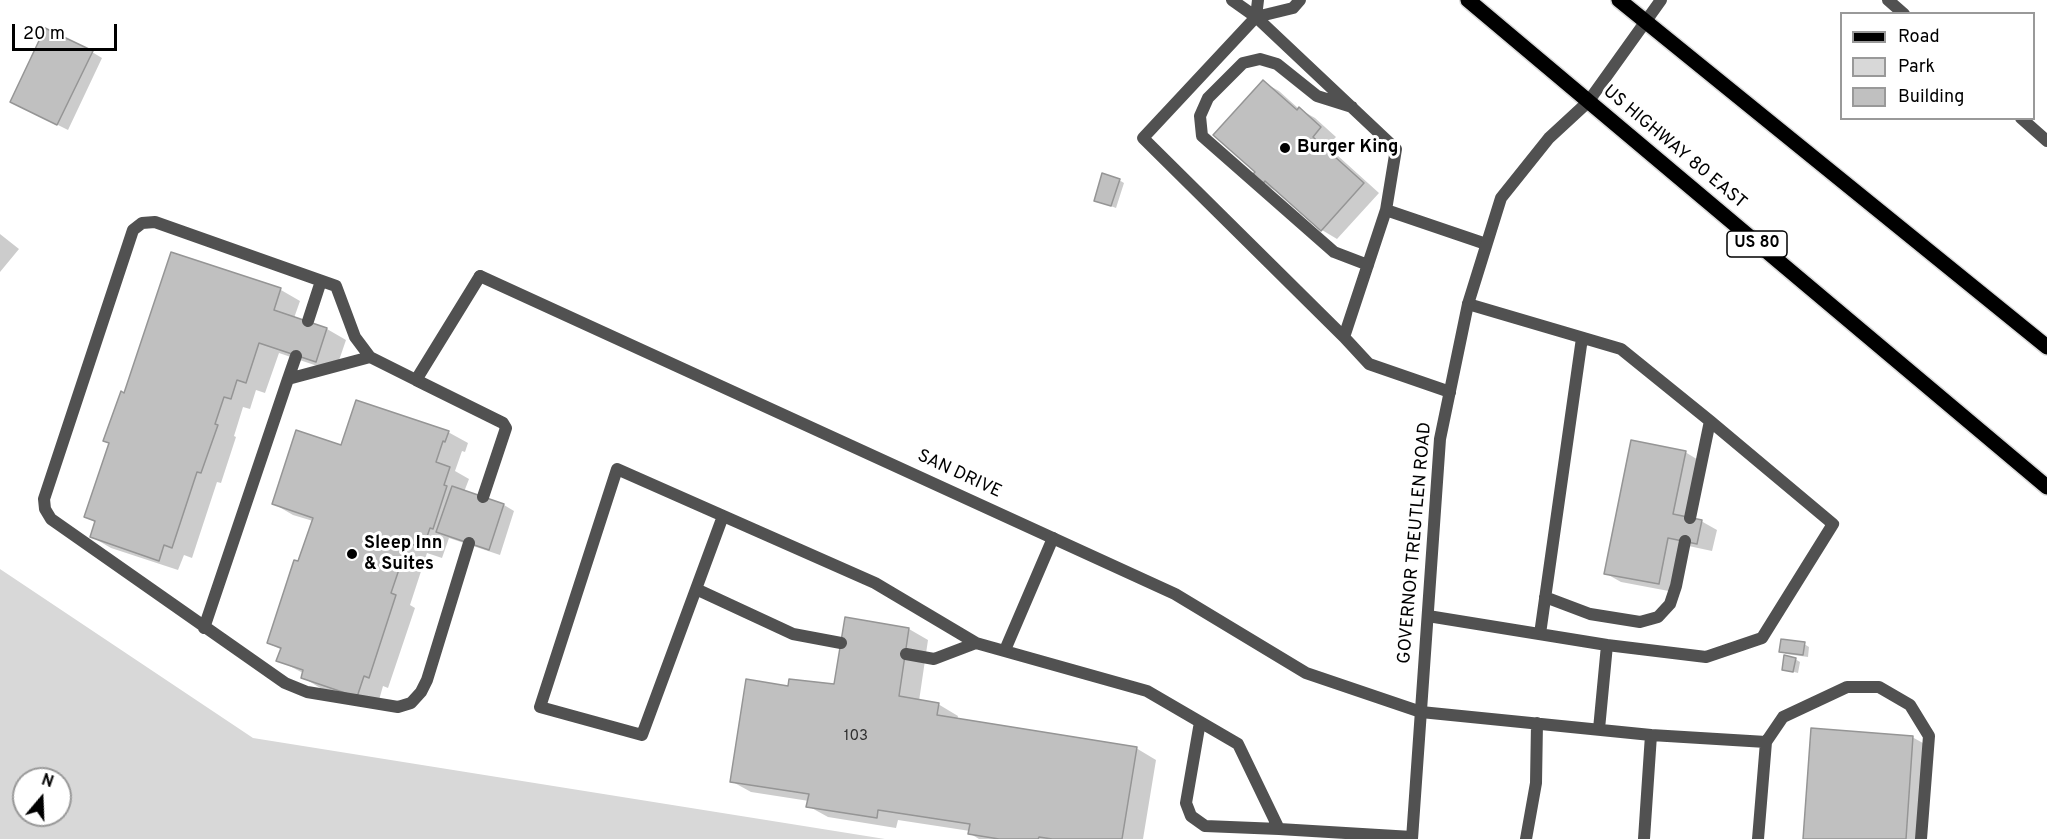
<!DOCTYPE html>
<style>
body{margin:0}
#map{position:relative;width:2047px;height:839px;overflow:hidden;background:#fff;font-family:Overpass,sans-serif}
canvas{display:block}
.legend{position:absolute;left:1840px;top:12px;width:195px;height:108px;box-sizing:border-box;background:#fff;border:2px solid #999;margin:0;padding:8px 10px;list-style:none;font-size:18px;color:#000}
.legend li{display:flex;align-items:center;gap:12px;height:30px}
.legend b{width:30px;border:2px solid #999}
.north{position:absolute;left:12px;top:767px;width:60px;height:60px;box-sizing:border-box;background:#fff;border:2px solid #999;border-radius:50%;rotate:19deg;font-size:16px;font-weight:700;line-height:24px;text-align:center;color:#000}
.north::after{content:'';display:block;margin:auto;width:21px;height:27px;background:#000;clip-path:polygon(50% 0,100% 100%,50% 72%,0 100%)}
.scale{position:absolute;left:12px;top:24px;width:105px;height:27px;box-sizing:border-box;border:3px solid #000;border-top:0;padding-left:8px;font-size:18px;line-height:21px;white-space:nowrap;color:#000;-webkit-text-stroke:4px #fff;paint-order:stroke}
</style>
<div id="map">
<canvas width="2047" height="839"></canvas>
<ul class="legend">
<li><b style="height:8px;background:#000"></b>Road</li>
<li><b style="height:16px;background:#d8d8d8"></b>Park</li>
<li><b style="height:16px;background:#c0c0c0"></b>Building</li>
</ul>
<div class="north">N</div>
<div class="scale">20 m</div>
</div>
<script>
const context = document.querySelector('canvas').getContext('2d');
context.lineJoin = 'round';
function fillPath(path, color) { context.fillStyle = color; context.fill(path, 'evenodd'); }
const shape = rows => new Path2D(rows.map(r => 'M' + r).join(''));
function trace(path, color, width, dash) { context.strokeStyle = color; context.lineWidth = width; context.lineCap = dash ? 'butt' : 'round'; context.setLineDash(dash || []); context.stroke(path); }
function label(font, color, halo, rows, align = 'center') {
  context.font = font + ' Overpass,sans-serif'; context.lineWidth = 6; context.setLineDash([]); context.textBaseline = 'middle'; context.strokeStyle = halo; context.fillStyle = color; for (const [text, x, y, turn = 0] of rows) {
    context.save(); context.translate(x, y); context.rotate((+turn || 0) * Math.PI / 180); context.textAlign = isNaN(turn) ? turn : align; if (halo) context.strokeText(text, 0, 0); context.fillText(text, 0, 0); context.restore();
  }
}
const green = shape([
 [0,569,253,738,885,839,0,839],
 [24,779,60,779,60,815,24,815]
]);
const shadow = shape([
 [92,52,102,58,68,130,22,107],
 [1263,82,1279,91,1299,109,1315,118,1336,137,1327,146,1379,193,1337,239,1322,230,1278,192,1263,184,1257,172],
 [1119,180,1124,183,1116,208,1095,200],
 [0,234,19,249,0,272],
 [172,254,281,290,300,301,294,318,327,329,346,340,335,372,279,353,265,393,256,390,250,409,243,407,234,436,236,437,221,483,217,482,192,558,184,555,178,570,111,548,92,537,96,523,86,517],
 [448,432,468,443,465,452,462,451,455,471,469,479,464,492,504,505,514,511,500,555,449,538,442,558,427,553,410,605,415,608,388,688,383,686,377,707,322,689,302,677,303,673,278,660,282,650,268,643,313,521,293,515,274,504,342,446],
 [1685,452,1700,461,1689,519,1701,521,1717,530,1712,551,1684,545,1674,592,1621,582,1605,573],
 [909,629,928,640,919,701,938,704,958,716,957,720,1136,748,1156,760,1143,839,979,839,969,833,970,831,898,820,896,828,828,817,808,806,809,801,751,792,731,781,789,687,835,686],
 [1804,644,1809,647,1808,657,1786,654,1781,651],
 [1795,659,1800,662,1798,673,1783,669],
 [1912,737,1932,748,1925,839,1805,839]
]);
const building = shape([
 [45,28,93,51,57,125,10,102,45,28],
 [1263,80,1297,110,1299,107,1321,127,1313,137,1364,183,1321,231,1265,181,1262,185,1251,176,1255,172,1213,135,1263,80],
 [1102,173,1120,179,1111,206,1094,201,1102,173],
 [171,252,281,288,274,310,327,328,316,362,259,343,246,383,237,380,231,399,224,397,215,424,218,425,201,473,197,472,172,548,164,545,159,561,90,537,95,521,84,517,109,443,103,441,121,391,124,393,171,252],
 [356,400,449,431,445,442,443,441,436,462,450,467,444,485,447,486,433,529,430,528,423,548,408,543,391,593,396,595,369,678,364,676,357,697,301,678,303,670,276,661,281,648,267,643,294,560,298,561,313,518,272,504,296,430,341,445,356,400],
 [1631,440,1686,451,1673,514,1702,520,1697,544,1668,538,1659,584,1604,574,1631,440],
 [452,486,504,504,489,550,436,532,452,486],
 [845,617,909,628,899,696,939,703,937,715,1137,747,1122,839,1052,839,1039,837,1038,839,999,839,968,834,970,824,878,810,877,818,806,807,809,794,730,782,746,679,788,686,789,679,834,684,845,617],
 [1781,639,1805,642,1803,655,1779,652,1781,639],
 [1784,655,1796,658,1793,672,1782,670,1784,655],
 [1811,728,1913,736,1906,839,1803,839,1811,728]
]);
const lane = shape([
 [1232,0,1256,17,1396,149,1386,210],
 [1300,0,1293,8,1256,17,1143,138,1344,337],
 [1888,0,1904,14],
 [1256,17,1258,0],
 [1352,107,1317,96,1277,64,1260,59,1243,63,1208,98,1200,116,1202,136,1334,252,1368,265],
 [2021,118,2047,141],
 [1468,304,1621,349,1710,421,1833,524,1762,638,1706,657,1607,645],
 [308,321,321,281],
 [288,379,296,356],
 [416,380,503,423,506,428,483,497],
 [1450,392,1369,364,1344,337,1386,210,1486,244],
 [723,516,642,735,540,707,617,469,875,583,976,643,1147,691,1238,744,1279,829,1412,837],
 [1690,518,1710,421],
 [469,543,427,680,421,692,411,703,398,707,307,692,285,683,51,519,45,509,44,499,133,230,142,223,155,222,336,286,355,337,370,357,416,380,480,276],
 [696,589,793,634,841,643],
 [1545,597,1590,614,1640,622,1658,617,1670,604,1676,586,1685,541],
 [1428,616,1607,645,1599,729],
 [204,628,288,379,370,357],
 [1540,634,1582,338],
 [1005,650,1053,538],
 [906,654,934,659,976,643],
 [1421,712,1651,735],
 [1200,722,1186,803,1191,816,1205,826,1279,829],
 [1766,742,1783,717,1847,687,1879,687,1910,705,1929,736,1921,839],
 [1526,839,1536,783,1537,723],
 [1644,839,1651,735,1766,742,1758,839]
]);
const street = shape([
 [480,276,1175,594,1306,673,1421,712],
 [1412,839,1440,439,1468,304,1501,198,1549,138,1588,102,1661,0]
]);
const primary = shape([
 [1468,0,2047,487],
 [1619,0,2047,347]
]);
const markers = [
 [1285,148,6,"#000"],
 [352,554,6,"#000"]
];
const numberNames = [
 ["103",856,737]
];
const shields = [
 [1757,244,60]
];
const shieldNames = [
 ["US 80",1757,244]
];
const poiNames = [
 ["Burger King",1297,148],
 ["Sleep Inn",364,544],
 ["& Suites",364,565]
];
const streetNames = [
 ["US HIGHWAY 80 EAST",1674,148,40],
 ["SAN DRIVE",959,475,25],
 ["GOVERNOR TREUTLEN ROAD",1416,543,-85]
];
fillPath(green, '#d8d8d8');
fillPath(shadow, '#0003');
fillPath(building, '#c0c0c0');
trace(building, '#959595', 1.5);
trace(primary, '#dbdbdb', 18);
trace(lane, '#515151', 12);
trace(street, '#515151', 12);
trace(primary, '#000', 15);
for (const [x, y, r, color] of markers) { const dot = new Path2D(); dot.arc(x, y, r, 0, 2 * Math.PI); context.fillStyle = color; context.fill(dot); trace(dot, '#fff', 2); }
label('15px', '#303030', null, numberNames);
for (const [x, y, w] of shields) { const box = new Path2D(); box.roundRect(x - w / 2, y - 13, w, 26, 4.5); context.fillStyle = '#fff'; context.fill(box); trace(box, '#000', 1.5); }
label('bold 16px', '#000', null, shieldNames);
label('bold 18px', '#000', '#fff', poiNames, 'left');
label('18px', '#000', '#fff', streetNames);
</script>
